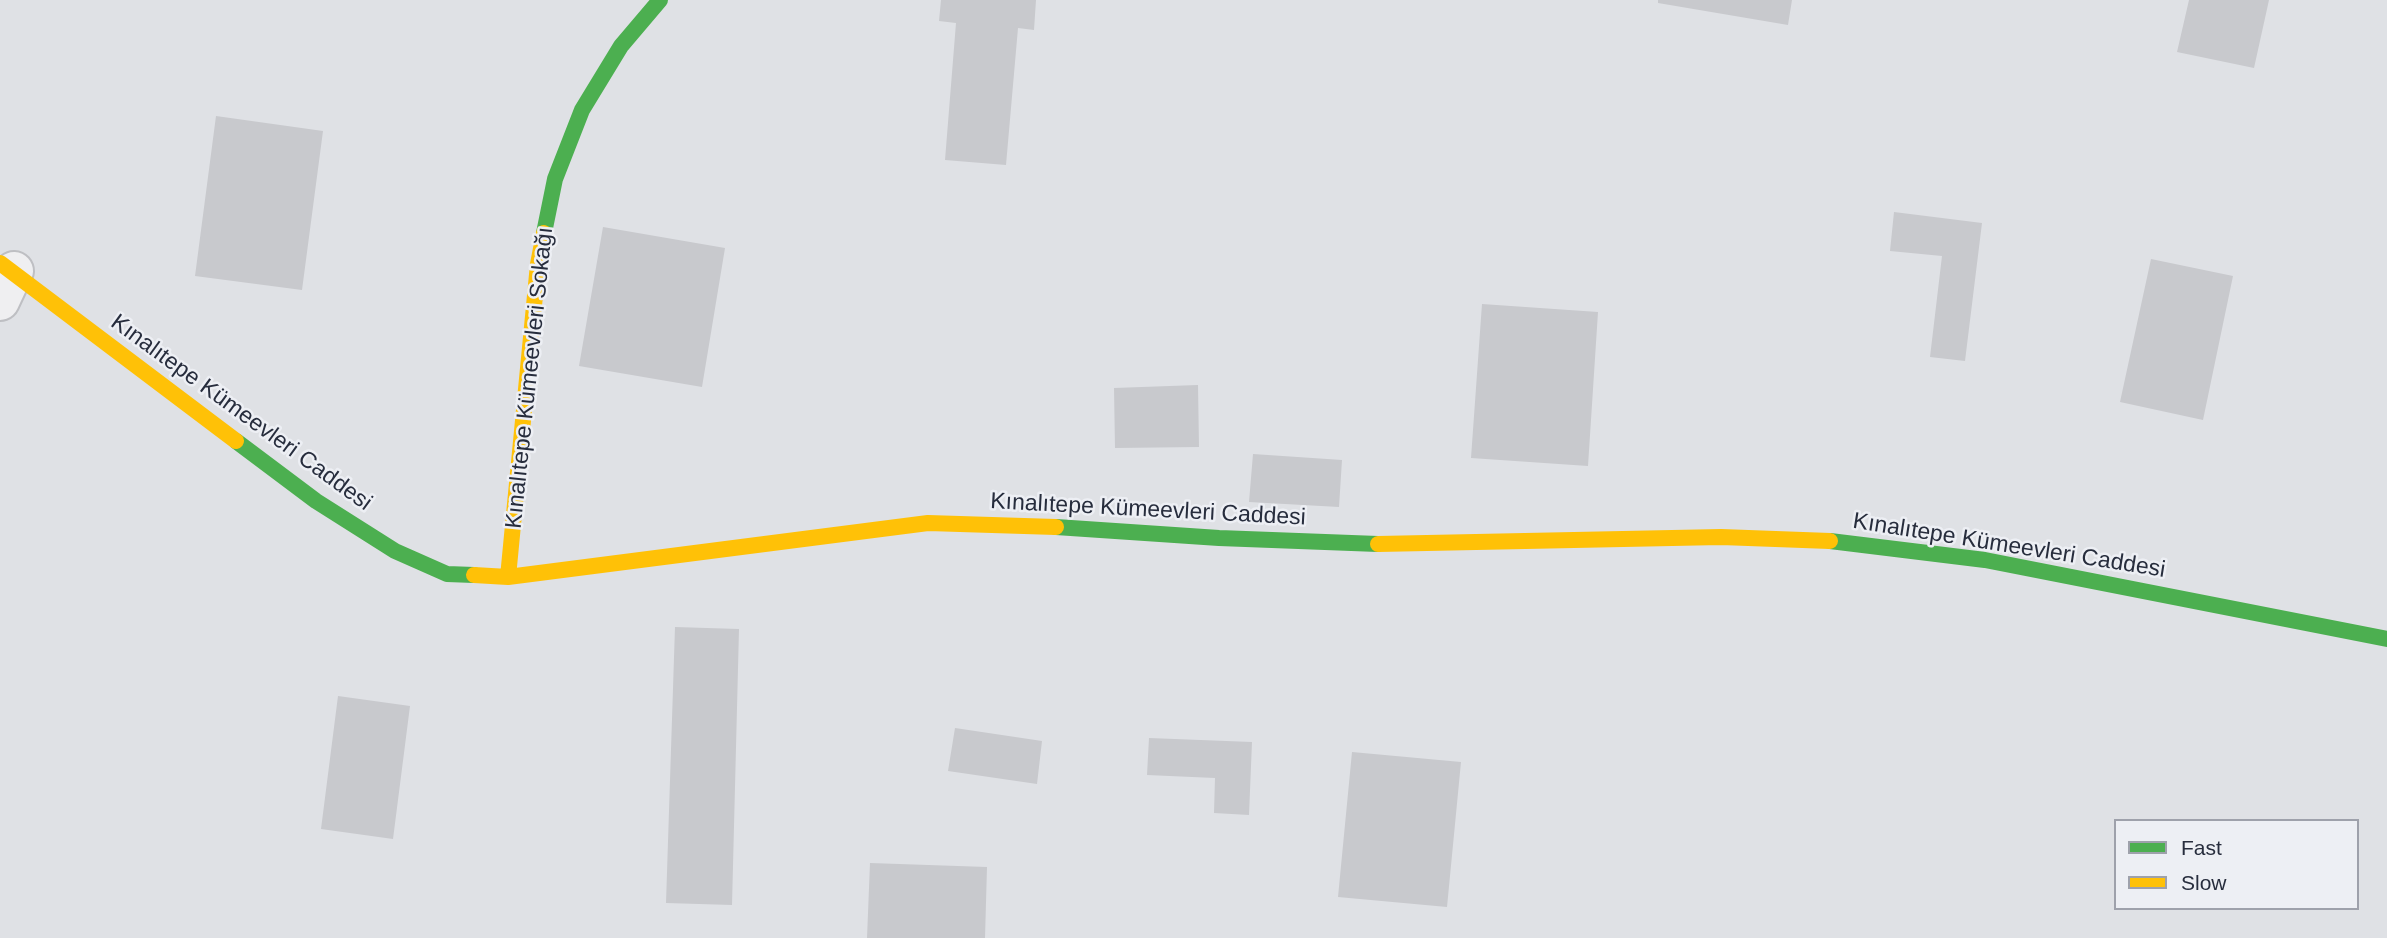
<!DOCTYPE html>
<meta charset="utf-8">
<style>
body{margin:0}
#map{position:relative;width:2387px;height:938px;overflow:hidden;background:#dfe1e5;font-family:Arial,sans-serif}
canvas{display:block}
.legend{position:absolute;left:2114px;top:819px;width:245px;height:91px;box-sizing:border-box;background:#edeff4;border:2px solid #9ea1ab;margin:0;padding:9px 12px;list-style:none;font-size:21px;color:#272d3d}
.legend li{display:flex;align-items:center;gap:14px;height:35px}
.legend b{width:35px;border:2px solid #9ea1ab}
</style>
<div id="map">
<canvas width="2387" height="938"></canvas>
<ul class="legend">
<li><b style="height:9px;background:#4caf50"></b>Fast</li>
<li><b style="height:9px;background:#ffc107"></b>Slow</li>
</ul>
</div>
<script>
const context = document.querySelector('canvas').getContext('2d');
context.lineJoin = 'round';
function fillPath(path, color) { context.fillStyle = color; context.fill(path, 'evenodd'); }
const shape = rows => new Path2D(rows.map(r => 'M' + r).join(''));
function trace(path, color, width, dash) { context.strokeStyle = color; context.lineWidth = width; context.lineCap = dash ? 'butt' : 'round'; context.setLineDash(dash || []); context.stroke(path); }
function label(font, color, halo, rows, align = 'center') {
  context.font = font + ' Arial,sans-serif'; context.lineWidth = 5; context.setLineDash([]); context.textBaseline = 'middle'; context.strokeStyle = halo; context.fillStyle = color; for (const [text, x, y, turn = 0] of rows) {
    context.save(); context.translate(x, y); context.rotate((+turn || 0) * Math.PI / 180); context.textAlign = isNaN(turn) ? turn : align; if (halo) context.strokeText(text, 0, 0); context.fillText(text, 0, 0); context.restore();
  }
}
const building = shape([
 [941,0,1036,0,1034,30,1018,28,1006,165,945,160,956,23,939,21],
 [1658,0,1792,0,1788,25,1658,3],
 [2189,0,2269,0,2254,68,2177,52],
 [216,116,323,131,302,290,195,276],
 [1894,212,1982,223,1965,361,1930,357,1942,256,1890,251],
 [603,227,725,248,702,387,579,366],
 [2151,259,2233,276,2203,420,2120,402],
 [1482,304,1598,312,1588,466,1471,458],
 [1198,385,1199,447,1115,448,1114,388],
 [1253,454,1342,460,1339,507,1249,502],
 [675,627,739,629,732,905,666,903],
 [338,696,410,706,393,839,321,829],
 [955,728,1042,741,1037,784,948,771],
 [1149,738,1252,742,1249,815,1214,813,1215,778,1147,775],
 [1352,752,1461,762,1447,907,1338,897],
 [870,863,987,867,985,938,867,938]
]);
const street = shape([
 [0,301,14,271]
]);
const fast = shape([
 [544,233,555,179,582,110,621,46,660,0],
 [236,441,316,501,395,551,447,574,474,575],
 [1056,527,1219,538,1378,544],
 [1830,541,1985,560,2387,639]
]);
const slow = shape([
 [0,263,236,441],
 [1378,544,1721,537,1830,541],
 [474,575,508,577,928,523,1056,527],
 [508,577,538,264,544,233]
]);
const streetNames = [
 ["Kınalıtepe Kümeevleri Sokağı",530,378,-84],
 ["Kınalıtepe Kümeevleri Caddesi",241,413,36],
 ["Kınalıtepe Kümeevleri Caddesi",1148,510,3],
 ["Kınalıtepe Kümeevleri Caddesi",2009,546,9]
];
fillPath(building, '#c8c9cd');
trace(street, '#bebfc3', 42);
trace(street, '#efeff1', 38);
trace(fast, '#4caf50', 16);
trace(slow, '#ffc107', 16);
label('23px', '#272d3d', '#edeff4', streetNames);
</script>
